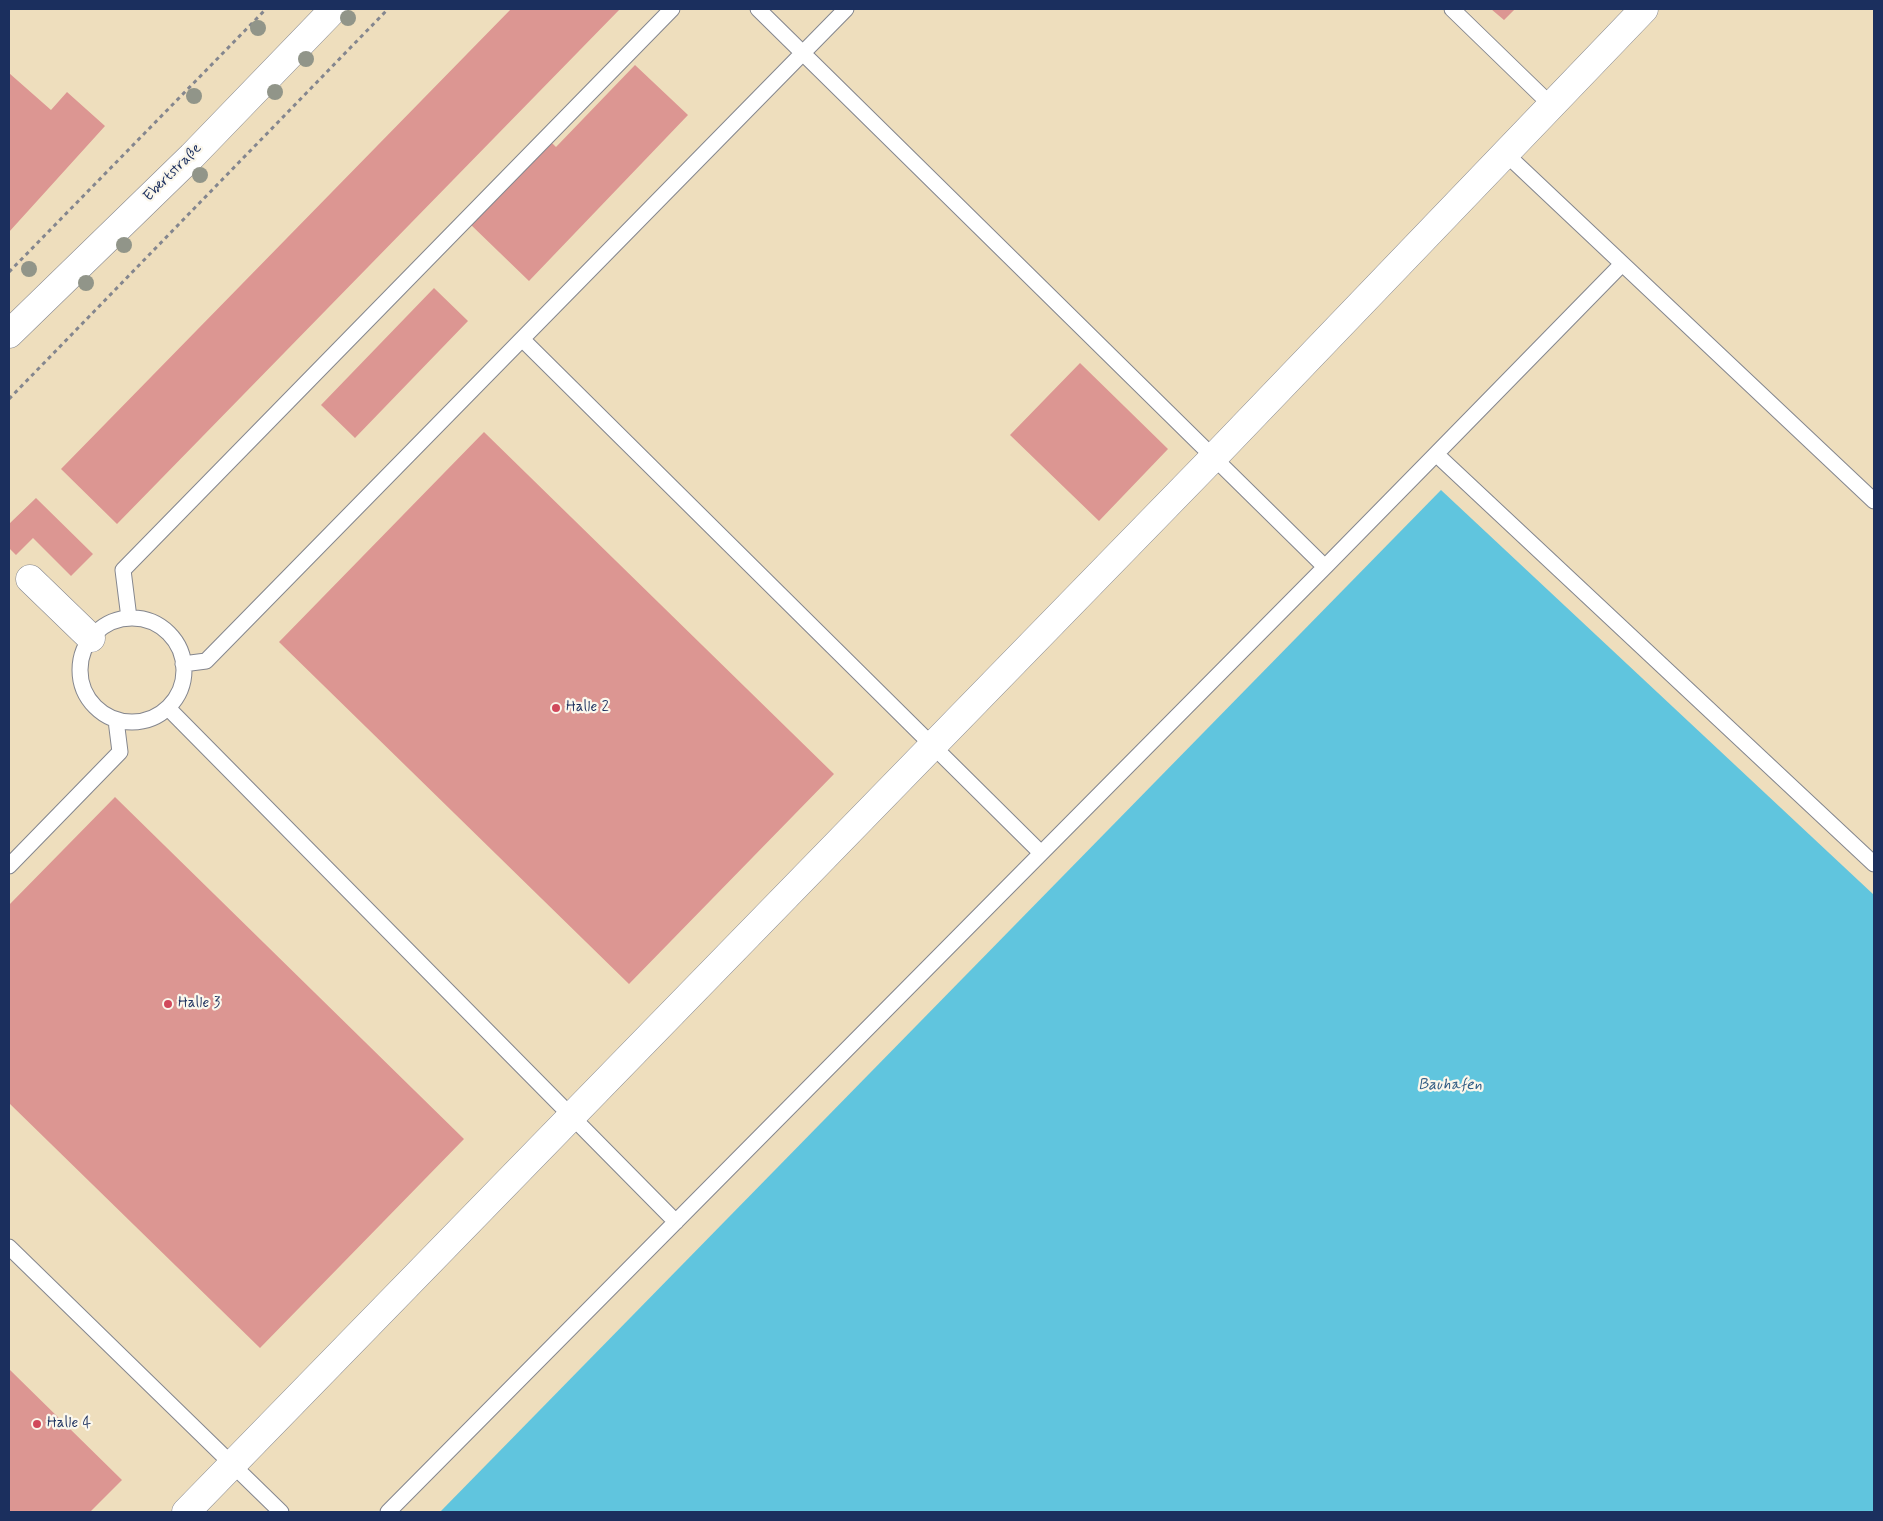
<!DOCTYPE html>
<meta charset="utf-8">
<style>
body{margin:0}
#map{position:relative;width:1883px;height:1521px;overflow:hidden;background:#eedebd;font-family:Mynerve,sans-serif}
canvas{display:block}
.frame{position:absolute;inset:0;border:10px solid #1b2f5e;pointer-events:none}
</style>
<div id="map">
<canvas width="1883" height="1521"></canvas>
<div class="frame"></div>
</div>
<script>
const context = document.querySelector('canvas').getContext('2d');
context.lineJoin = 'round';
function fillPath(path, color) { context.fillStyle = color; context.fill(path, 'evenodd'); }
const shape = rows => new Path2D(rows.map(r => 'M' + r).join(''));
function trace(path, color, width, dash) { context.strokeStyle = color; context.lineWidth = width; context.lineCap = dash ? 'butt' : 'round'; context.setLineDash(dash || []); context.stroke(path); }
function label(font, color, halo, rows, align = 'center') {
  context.font = font + ' Mynerve,sans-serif'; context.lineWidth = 4.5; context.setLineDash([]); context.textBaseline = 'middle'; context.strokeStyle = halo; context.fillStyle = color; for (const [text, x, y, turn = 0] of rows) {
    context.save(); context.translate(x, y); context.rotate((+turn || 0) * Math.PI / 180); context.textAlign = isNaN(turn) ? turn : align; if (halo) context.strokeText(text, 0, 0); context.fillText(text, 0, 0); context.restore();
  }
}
const water = shape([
 [1441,490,1874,895,1874,1512,440,1512]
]);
const building = shape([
 [511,9,620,9,117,524,61,469],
 [1491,9,1515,9,1504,20],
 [635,65,688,115,529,281,469,223,549,140,556,147],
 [9,73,51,110,67,92,105,126,9,232],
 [434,288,468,321,355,438,321,405],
 [1080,363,1168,449,1099,521,1010,435],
 [484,432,834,774,629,984,279,642],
 [36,498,93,554,71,576,33,538,16,555,9,548,9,524],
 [115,797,464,1139,260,1348,9,1103,9,905],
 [9,1369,122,1480,90,1512,9,1512]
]);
const path = shape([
 [9,272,266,9],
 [9,399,388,9]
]);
const service = shape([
 [846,9,522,339,1041,853],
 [1452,9,1551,105],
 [1506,154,1874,501],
 [1436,454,1622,264],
 [1325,567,1436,454,1874,864],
 [129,618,123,570,672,9],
 '80 670a52 52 0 1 1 104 0a52 52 0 1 1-104 0Z',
 [183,664,206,661,522,339],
 [168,708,676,1222],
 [9,866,120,752,116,720],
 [9,1247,281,1512],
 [388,1512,1325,567,758,9]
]);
const minor = shape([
 [30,579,91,638],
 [186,1512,1213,458,1644,9]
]);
const tertiary = shape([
 [9,334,192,156,334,9]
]);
const trees = [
 [348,18],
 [258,28],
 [306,59],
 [275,92],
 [194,96],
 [200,175],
 [124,245],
 [29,269],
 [86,283]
];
const markers = [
 [556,708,5,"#d1495b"],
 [168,1004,5,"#d1495b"],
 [37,1424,5,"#d1495b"]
];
const streetNames = [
 ["Ebertstraße",173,173,-45]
];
const poiNames = [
 ["Halle 2",566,708],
 ["Halle 3",178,1004],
 ["Halle 4",47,1424]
];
const waterNames = [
 ["Bauhafen",1450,1086]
];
fillPath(water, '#60c5de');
fillPath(building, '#dc9692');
trace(service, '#84868e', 17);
trace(minor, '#84868e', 29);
trace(tertiary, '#84868e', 29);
trace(path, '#84868e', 3, [4, 4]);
trace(service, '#fff', 15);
trace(minor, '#fff', 28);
trace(tertiary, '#fff', 28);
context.fillStyle = '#919589';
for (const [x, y] of trees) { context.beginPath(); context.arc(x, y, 8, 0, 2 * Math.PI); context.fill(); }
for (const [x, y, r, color] of markers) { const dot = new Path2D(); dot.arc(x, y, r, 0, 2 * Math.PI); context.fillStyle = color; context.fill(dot); trace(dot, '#fbf7ec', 2); }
label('15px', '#1b2f5e', '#fbf7ec', streetNames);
label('15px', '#1b2f5e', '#fbf7ec', poiNames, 'left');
label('italic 16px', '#305c84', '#fbf7ec', waterNames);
</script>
